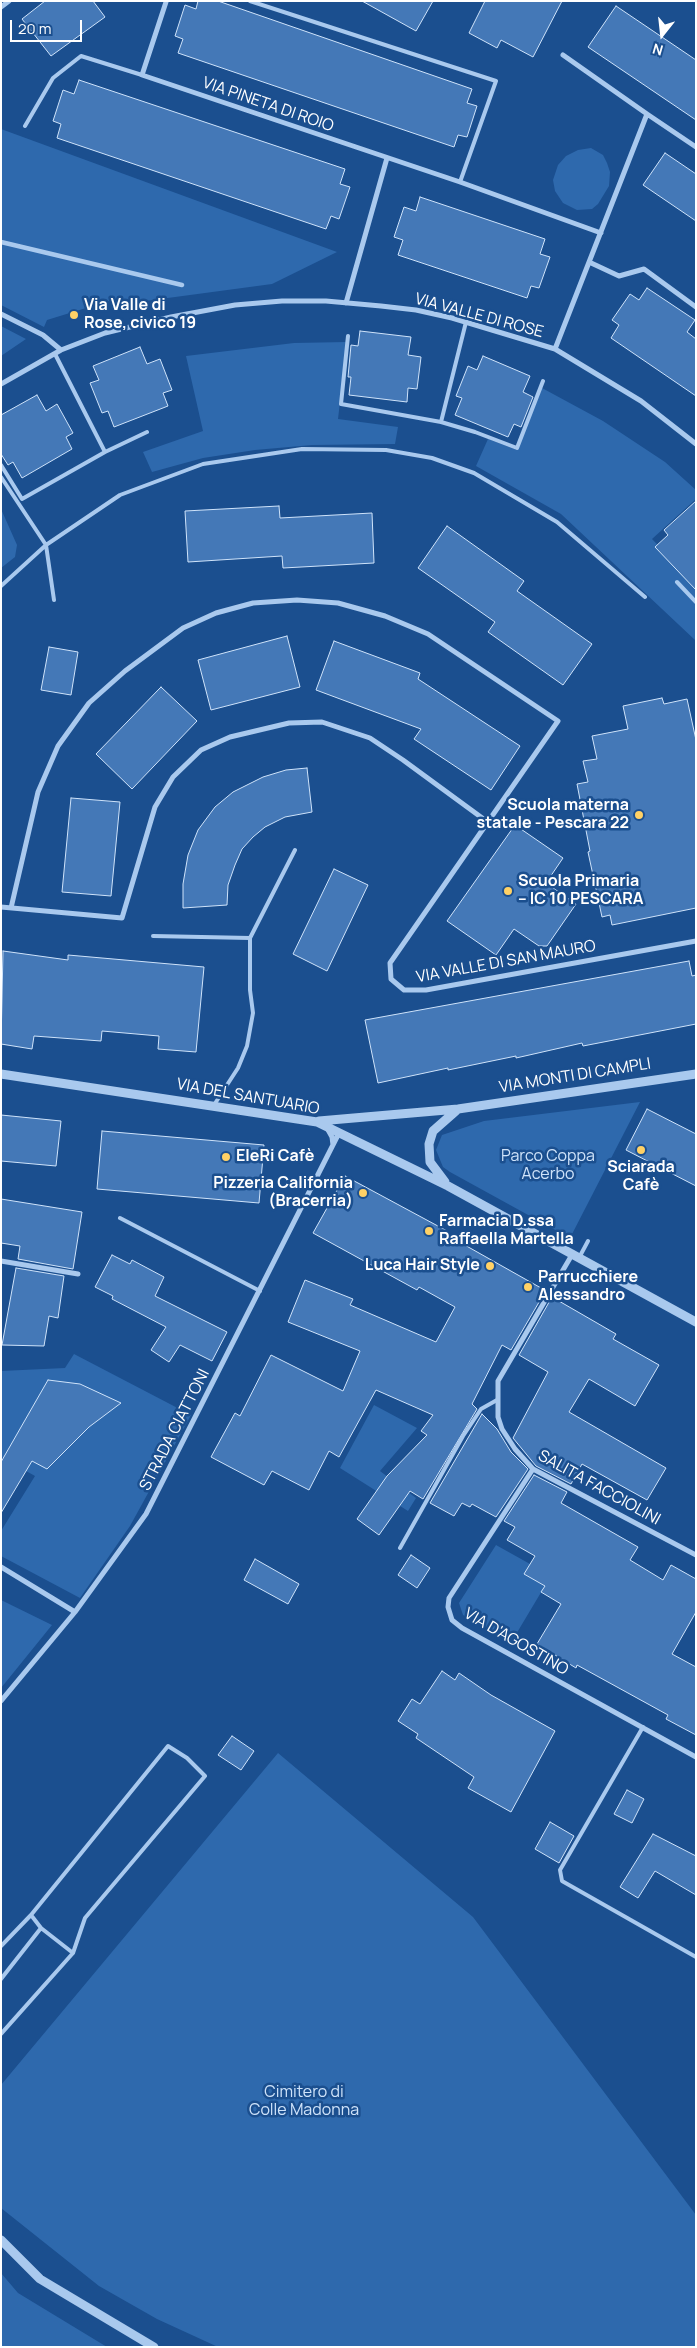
<!DOCTYPE html>
<meta charset="utf-8">
<style>
body{margin:0}
#map{position:relative;width:697px;height:2348px;overflow:hidden;background:#1b4f8f;font-family:Manrope,sans-serif}
canvas{display:block}
.frame{position:absolute;inset:0;border:2px solid #fff;pointer-events:none}
.north{position:absolute;left:637px;top:10px;width:50px;height:50px;-webkit-text-stroke:4px #1b4f8f;paint-order:stroke;rotate:196deg;font-size:14px;font-weight:700;line-height:20px;text-align:center;color:#fff}
.north::after{content:'';display:block;margin:auto;width:18px;height:22px;background:#fff;clip-path:polygon(50% 0,100% 100%,50% 72%,0 100%)}
.scale{position:absolute;left:10px;top:20px;width:72px;height:22px;box-sizing:border-box;border:2px solid #fff;border-top:0;padding-left:6px;font-size:15px;line-height:18px;white-space:nowrap;color:#fff;-webkit-text-stroke:4px #1b4f8f;paint-order:stroke}
</style>
<div id="map">
<canvas width="697" height="2348"></canvas>
<div class="frame"></div>
<div class="north">N</div>
<div class="scale">20 m</div>
</div>
<script>
const ctx = document.querySelector('canvas').getContext('2d');
ctx.lineJoin = 'round';
function fill(path, color) { ctx.fillStyle = color; ctx.fill(path, 'evenodd'); }
const shape = rows => new Path2D(rows.map(r => 'M' + r).join(''));
function strokePath(path, color, width, dash) { ctx.strokeStyle = color; ctx.lineWidth = width; ctx.lineCap = dash ? 'butt' : 'round'; ctx.setLineDash(dash || []); ctx.stroke(path); }
function drawText(font, color, halo, rows, align = 'center') {
  ctx.font = font + ' Manrope,sans-serif'; ctx.lineWidth = 5; ctx.setLineDash([]); ctx.textBaseline = 'middle'; ctx.strokeStyle = halo; ctx.fillStyle = color; for (const [text, x, y, turn = 0] of rows) {
    ctx.save(); ctx.translate(x, y); ctx.rotate((+turn || 0) * Math.PI / 180); ctx.textAlign = isNaN(turn) ? turn : align; if (halo) ctx.strokeText(text, 0, 0); ctx.fillText(text, 0, 0); ctx.restore();
  }
}
fill(shape([
 [1,129,337,252,272,284,123,304,112,300,47,320,44,327,1,305],
 [591,148,603,155,607,163,610,172,609,186,598,204,592,209,577,210,563,203,555,191,553,180,558,165,566,156,578,150],
 [1,326,26,339,1,356],
 [347,342,338,419,398,427,395,444,312,445,255,450,203,458,152,472,143,452,203,431,186,356,294,343],
 [542,388,603,421,665,462,696,490,696,499,652,539,696,584,695,640,561,514,476,466,488,439,517,450],
 [1,509,17,545,15,557,1,568],
 [640,1102,570,1238,450,1172,443,1167,436,1150,442,1135,484,1121],
 [74,1354,191,1415,130,1526,80,1598,1,1556,1,1531,35,1476,1,1457,1,1371,65,1368],
 [374,1405,417,1428,380,1471,416,1498,408,1511,340,1468],
 [496,1545,530,1564,528,1567,549,1579,512,1641,463,1615,459,1603],
 [1,1600,52,1625,1,1688],
 [278,1753,473,1917,696,2215,696,2347,218,2347,157,2319,99,2286,1,2208,1,2085],
 [1,2273,18,2293,107,2347,1,2347]
]), '#2e69ad');
const building = shape([
 [45,1,93,1,105,17,51,56,22,19,45,1],
 [198,1,218,1,472,89,467,103,477,106,467,137,458,135,454,147,178,53,183,39,175,36,185,5,196,9,198,1],
 [362,1,433,1,416,31,362,1],
 [485,1,562,1,533,57,501,40,497,48,469,33,485,1],
 [616,6,696,60,696,120,588,47,616,6],
 [79,80,345,169,340,184,350,187,339,219,331,216,326,229,57,138,61,124,53,121,63,90,74,94,79,80],
 [665,153,696,174,696,221,643,185,665,153],
 [420,197,545,239,540,254,550,257,539,288,531,286,527,298,398,255,403,240,394,237,404,207,416,211,420,197],
 [647,288,695,320,687,332,696,339,696,396,611,338,619,325,612,320,630,294,639,300,647,288],
 [360,331,411,337,408,355,421,357,417,389,408,388,407,402,349,395,351,377,348,377,351,345,358,346,360,331],
 [140,347,147,364,160,359,172,390,163,393,168,406,114,427,108,411,102,413,90,383,99,380,93,366,140,347],
 [483,356,530,376,523,392,533,397,521,427,514,424,508,437,455,415,462,398,456,396,468,366,477,370,483,356],
 [37,395,46,411,57,404,73,433,66,437,72,449,22,478,13,462,8,465,1,454,1,415,37,395],
 [696,501,696,590,655,547,668,535,664,530,696,501],
 [279,506,280,518,372,513,374,563,283,568,282,556,188,562,185,511,279,506],
 [447,526,524,581,517,591,592,644,563,685,488,632,495,622,418,568,447,526],
 [287,636,300,687,211,710,198,660,287,636],
 [334,641,420,673,418,679,520,746,491,790,414,739,421,729,316,690,334,641],
 [49,647,78,652,71,695,41,690,49,647],
 [161,687,197,721,132,789,96,754,161,687],
 [662,698,664,704,687,699,696,740,696,908,612,925,610,915,602,917,588,852,590,851,577,784,588,782,583,761,597,759,592,736,628,729,623,706,662,698],
 [307,768,312,812,285,817,265,827,253,837,242,849,235,865,228,885,227,905,183,908,183,884,188,855,198,830,215,807,233,792,263,777,286,770,307,768],
 [71,798,120,802,111,896,62,892,71,798],
 [515,825,563,858,546,883,576,904,547,946,539,946,514,929,496,955,447,921,515,825],
 [334,869,368,885,327,971,293,954,334,869],
 [3,951,68,960,68,955,204,967,196,1052,158,1049,159,1036,102,1031,101,1041,34,1036,32,1049,1,1044,3,951],
 [689,961,692,976,696,975,696,1024,583,1046,582,1043,516,1058,516,1056,448,1070,448,1068,378,1083,365,1020,689,961],
 [647,1109,696,1134,696,1186,626,1150,647,1109],
 [1,1115,61,1121,56,1166,1,1161,1,1115],
 [102,1131,264,1145,259,1203,97,1189,102,1131],
 [345,1176,449,1232,447,1235,541,1288,540,1290,545,1292,511,1350,502,1345,472,1404,477,1409,423,1499,410,1491,379,1535,357,1519,387,1476,427,1435,421,1431,433,1415,376,1390,339,1457,329,1451,309,1490,272,1471,264,1485,211,1457,235,1413,240,1416,271,1355,343,1391,360,1351,288,1322,305,1280,353,1299,350,1305,436,1342,455,1307,419,1287,417,1290,313,1233,345,1176],
 [1,1199,82,1212,73,1269,18,1259,20,1246,1,1243,1,1199],
 [112,1255,130,1264,132,1260,164,1277,155,1296,227,1332,212,1361,180,1345,169,1362,151,1350,166,1327,112,1299,113,1296,95,1287,112,1255],
 [16,1268,64,1276,58,1318,49,1316,44,1346,2,1345,16,1268],
 [552,1297,616,1334,613,1339,659,1365,635,1406,589,1379,569,1412,666,1468,647,1500,582,1464,571,1484,536,1466,513,1438,548,1372,519,1355,552,1297],
 [48,1380,80,1384,121,1403,89,1427,47,1469,32,1461,1,1513,1,1462,48,1380],
 [482,1414,497,1429,511,1452,528,1469,496,1517,472,1504,470,1507,462,1503,454,1516,430,1503,482,1414],
 [534,1475,567,1492,561,1503,638,1547,630,1560,663,1580,671,1565,696,1579,696,1612,672,1654,696,1667,696,1735,666,1719,668,1715,577,1665,576,1668,537,1644,561,1604,541,1592,545,1586,524,1574,535,1556,507,1540,515,1527,504,1521,534,1475],
 [411,1555,430,1568,417,1588,398,1575,411,1555],
 [255,1559,299,1584,288,1604,244,1580,255,1559],
 [442,1671,455,1680,459,1673,491,1695,555,1731,511,1812,468,1788,474,1777,416,1738,418,1734,398,1721,412,1699,420,1704,442,1671],
 [232,1736,254,1751,241,1770,218,1755,232,1736],
 [627,1790,644,1799,632,1823,614,1814,627,1790],
 [550,1822,574,1836,559,1863,535,1849,550,1822],
 [653,1834,696,1856,696,1895,655,1871,638,1898,620,1887,653,1834]
]);
fill(building, '#4478b7');
strokePath(building, '#cfe3fa', 1);
strokePath(shape([
 [250,1,496,81,460,182],
 [25,126,53,78,81,56,142,75],
 [348,336,341,404,441,422,475,432,517,448,543,381],
 [55,354,105,452],
 [441,422,466,322],
 [1,465,22,499,105,452,147,432],
 [1,477,46,545,54,600],
 [677,582,696,602],
 [1,586,46,545,120,495,203,464,302,449,386,450,432,458,474,473,557,522,645,597],
 [153,936,250,938],
 [214,1105,238,1068,247,1046,253,1013,250,990,250,938,295,850],
 [120,1218,260,1291],
 [580,1256,588,1241],
 [400,1548,463,1436,481,1409,497,1400],
 [643,1727,560,1870,562,1881,696,1957],
 [41,1928,73,1953],
 [1,1946,31,1915],
 [1,1979,41,1928,31,1915,168,1746,187,1758,205,1776,85,1918,73,1953,1,2034]
]), '#a9c9ee', 4);
strokePath(shape([
 [1,242,182,285]
]), '#a9c9ee', 4.5);
strokePath(shape([
 [166,2,142,75,460,182,601,233],
 [1,7,9,1],
 [563,55,647,114],
 [589,262,619,276,644,269,696,307],
 [346,303,387,158],
 [1,314,43,335,61,350],
 [555,349,647,114,696,147],
 [1,384,61,350,105,333,171,317,235,305,282,301,326,301,381,306,416,310,452,318,555,349,641,401,696,444],
 [1,907,122,918,155,807,173,777,201,750,230,737,289,723,322,722,370,738,403,760,489,823],
 [11,908,38,792,58,746,89,703,125,671,183,628,216,613,253,603,297,600,338,603,385,616,428,634,558,721,390,963,391,979,404,990,426,990,696,941],
 [327,1128,332,1137,333,1145],
 [573,1253,498,1381,498,1417,502,1429,515,1449,533,1469,696,1555],
 [1,1261,78,1274],
 [533,1469,449,1598,448,1607,452,1620,462,1628,696,1757],
 [1,1567,75,1612],
 [1,1701,75,1612,146,1514,339,1133]
]), '#a9c9ee', 5);
strokePath(shape([
 [1,1074,317,1122,448,1186,696,1322],
 [319,1121,458,1109,696,1074],
 [445,1182,430,1162,429,1144,433,1131,458,1109],
 [1,2240,40,2279,154,2347]
]), '#a9c9ee', 9);
for (const [x, y, r, color] of [
 [74,315,5,"#ffd166"],
 [639,815,5,"#ffd166"],
 [508,891,5,"#ffd166"],
 [641,1150,5,"#ffd166"],
 [226,1157,5,"#ffd166"],
 [363,1193,5,"#ffd166"],
 [429,1231,5,"#ffd166"],
 [490,1266,5,"#ffd166"],
 [528,1287,5,"#ffd166"]
]) { const dot = new Path2D(); dot.arc(x, y, r, 0, 2 * Math.PI); ctx.fillStyle = color; ctx.fill(dot); strokePath(dot, '#1b4f8f', 2); }
drawText('16px', '#fff', '#1b4f8f', [
 ["VIA PINETA DI ROIO",268,105,19],
 ["VIA VALLE DI ROSE",479,316,15],
 ["VIA VALLE DI SAN MAURO",506,962,-10],
 ["VIA MONTI DI CAMPLI",575,1076,-9],
 ["VIA DEL SANTUARIO",248,1097,10],
 ["STRADA CIATTONI",175,1430,-63],
 ["SALITA FACCIOLINI",599,1488,29],
 ["VIA D'AGOSTINO",516,1642,30]
]);
drawText('bold 16px', '#fff', '#1b4f8f', [
 ["Via Valle di",84,306],
 ["Rose, civico 19",84,324],
 ["Scuola materna",629,806,"right"],
 ["statale - Pescara 22",629,824,"right"],
 ["Scuola Primaria",518,882],
 ["– IC 10 PESCARA",518,900],
 ["EleRi Cafè",236,1157],
 ["Sciarada",641,1168,"center"],
 ["Cafè",641,1186,"center"],
 ["Pizzeria California",353,1184,"right"],
 ["(Bracerria)",353,1202,"right"],
 ["Farmacia D.ssa",439,1222],
 ["Raffaella Martella",439,1240],
 ["Luca Hair Style",480,1266,"right"],
 ["Parrucchiere",538,1278],
 ["Alessandro",538,1296]
], 'left');
drawText('16px', '#cfe3fa', '#1b4f8f', [
 ["Parco Coppa",548,1157],
 ["Acerbo",548,1175],
 ["Cimitero di",304,2093],
 ["Colle Madonna",304,2111]
]);
</script>
